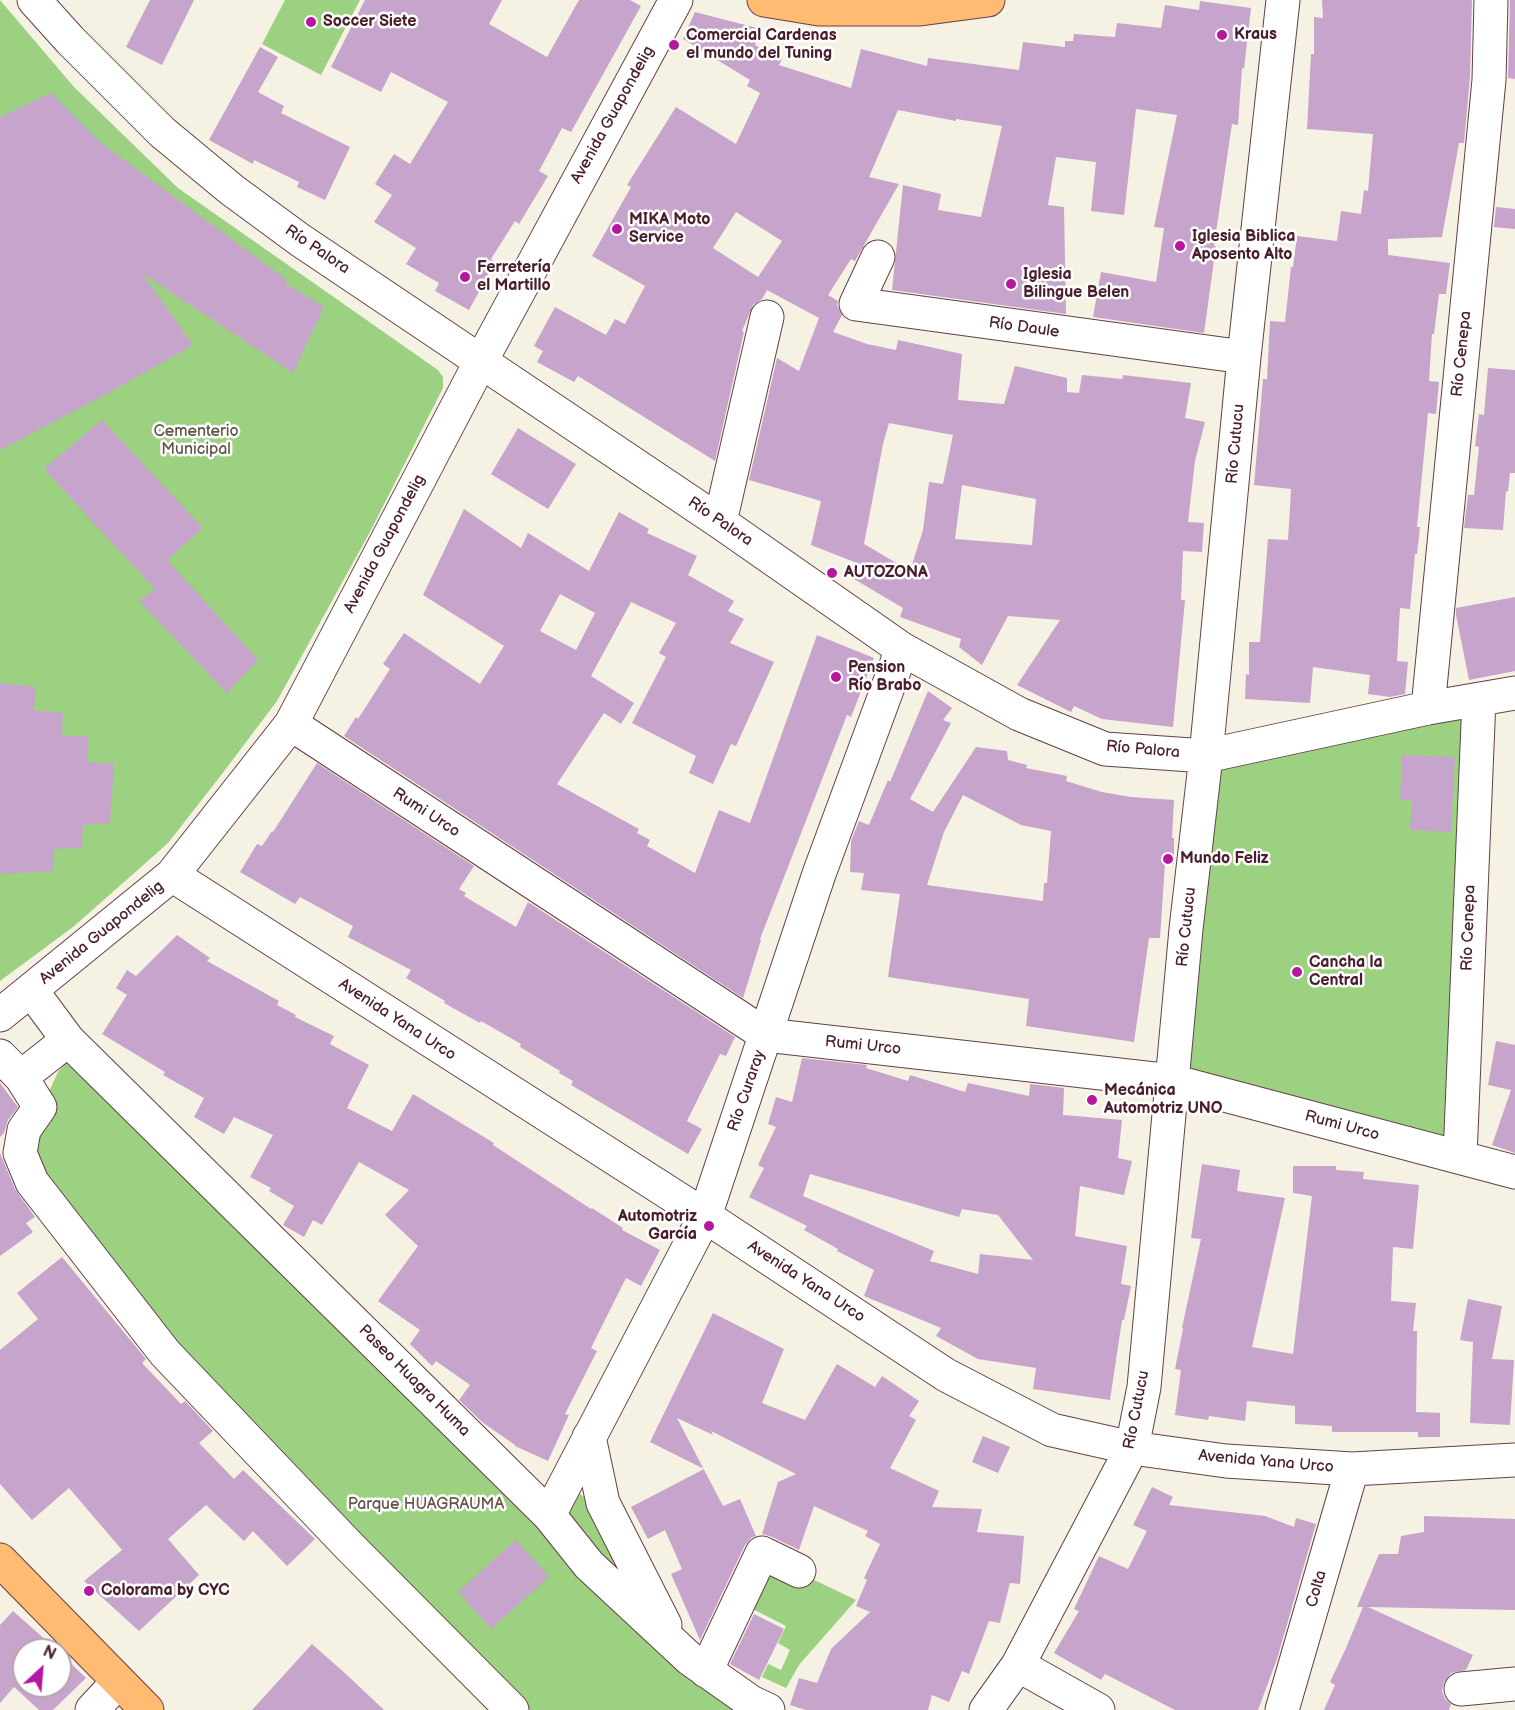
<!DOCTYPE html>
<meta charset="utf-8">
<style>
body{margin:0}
#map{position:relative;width:1515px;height:1710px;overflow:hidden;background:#f5f2e3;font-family:"Balsamiq Sans",sans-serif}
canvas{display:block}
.north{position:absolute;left:12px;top:1638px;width:60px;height:60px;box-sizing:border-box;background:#fff;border:2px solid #b7a5aa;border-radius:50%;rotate:26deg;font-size:16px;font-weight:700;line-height:24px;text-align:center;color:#4a1f2b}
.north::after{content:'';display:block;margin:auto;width:21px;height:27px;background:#b5179e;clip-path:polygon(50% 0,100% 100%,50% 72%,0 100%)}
</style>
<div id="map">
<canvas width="1515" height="1710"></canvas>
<div class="north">N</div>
</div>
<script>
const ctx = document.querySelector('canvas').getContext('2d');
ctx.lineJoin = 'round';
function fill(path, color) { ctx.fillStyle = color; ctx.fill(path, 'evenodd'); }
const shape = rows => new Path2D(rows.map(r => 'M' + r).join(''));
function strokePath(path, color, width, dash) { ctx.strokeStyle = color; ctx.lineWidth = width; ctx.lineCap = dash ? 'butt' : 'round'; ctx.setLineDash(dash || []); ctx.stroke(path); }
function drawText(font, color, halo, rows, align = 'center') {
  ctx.font = font + ' "Balsamiq Sans",sans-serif'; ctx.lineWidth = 5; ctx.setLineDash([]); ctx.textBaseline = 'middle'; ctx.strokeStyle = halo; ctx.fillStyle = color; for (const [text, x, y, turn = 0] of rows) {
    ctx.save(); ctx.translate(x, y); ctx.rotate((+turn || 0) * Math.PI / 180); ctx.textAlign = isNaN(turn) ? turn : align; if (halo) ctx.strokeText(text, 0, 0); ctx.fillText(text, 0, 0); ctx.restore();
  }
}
fill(shape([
 [0,0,74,87,178,188,438,370,443,377,443,388,371,530,277,701,222,774,168,843,140,868,73,927,0,981],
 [285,0,360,0,321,75,262,44],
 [1473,714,1454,1146,1179,1075,1209,771],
 [68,1059,758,1710,524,1710,172,1346,40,1177,33,1152,42,1107,58,1072],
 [573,1489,593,1503,632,1589,561,1513],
 [764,1556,856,1600,799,1665,786,1688,762,1677,768,1664,781,1670,790,1650,778,1643,786,1626,741,1603]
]), '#9cd182');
fill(shape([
 [150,0,194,0,162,65,126,47],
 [365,0,502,0,489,24,547,57,579,0,630,0,641,6,571,132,562,128,539,171,548,176,519,224,515,221,491,259,495,262,469,310,435,291,439,283,406,264,416,248,374,222,392,195,375,184,394,154,410,164,448,102,391,72,381,92,331,67],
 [1322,0,1472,0,1470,77,1464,143,1459,143,1442,237,1388,239,1388,255,1450,263,1446,294,1439,294,1434,334,1432,334,1429,381,1439,382,1436,414,1428,413,1417,527,1420,527,1417,554,1415,554,1410,609,1400,608,1397,661,1408,662,1405,694,1390,697,1368,694,1370,675,1313,667,1310,703,1245,699,1246,674,1249,675,1249,642,1260,642,1268,539,1288,540,1291,489,1254,485,1263,379,1267,379,1270,321,1285,322,1291,267,1293,267,1297,236,1337,241,1341,211,1361,214,1364,190,1368,191,1373,134,1307,129,1311,54,1314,54,1314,17,1323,18],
 [1510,0,1515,0,1515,79,1508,78],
 [1200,1,1251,8,1244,69,1242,68,1238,125,1232,124,1214,246,1216,246,1204,333,1093,317,1101,272,1156,282,1164,228,1154,227,1177,115,1136,109,1124,215,1091,211,1096,162,1056,157,1048,205,1064,207,1066,314,892,290,903,185,941,194,938,210,981,217,1002,126,956,119,956,121,898,110,869,177,899,184,855,261,851,259,828,295,838,301,837,305,842,315,833,332,867,344,896,350,898,340,962,354,958,400,1004,404,1015,366,1067,378,1067,392,1079,393,1082,375,1122,379,1123,375,1191,383,1185,418,1205,422,1195,461,1188,522,1204,523,1202,552,1183,551,1181,600,1185,600,1173,727,1102,719,1074,706,1071,712,1017,685,1060,620,1008,616,982,665,959,647,961,639,900,617,903,608,854,579,862,565,811,545,821,501,749,480,777,358,799,371,819,318,767,290,762,299,753,305,742,331,744,332,715,461,578,376,574,382,537,362,543,351,534,346,555,307,606,335,615,319,625,324,645,286,592,256,631,187,627,185,676,107,736,144,760,93,747,86,750,80,683,39,695,12,761,29,755,45,782,59,779,65,851,88,861,49,927,66,928,58,1019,70,1023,42,1065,47,1065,41,1073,41,1074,34,1115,37,1117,23,1161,28,1165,5,1199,10],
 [736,212,782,241,758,277,713,248],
 [889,423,953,435,943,484,929,482,923,530,910,571,864,544,883,444],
 [962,485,1036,499,1032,545,955,539],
 [260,47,278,57,258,92,284,106,281,113,350,147,325,200,297,187,299,182,254,160,253,164,209,140],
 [51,93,101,143,287,280,285,283,324,307,293,373,142,273,193,345,112,391,0,450,0,117],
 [1496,207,1515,209,1515,229,1494,227],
 [1488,368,1515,370,1515,473,1510,473,1508,492,1506,491,1503,530,1464,528,1468,495,1474,495,1479,447,1475,446,1479,414,1484,415],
 [102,420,203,528,167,560,258,660,227,693,139,601,155,589,44,469],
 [518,428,576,464,548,509,491,474],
 [464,509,521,548,528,533,589,571,619,512,649,529,647,533,697,556,688,575,734,601,728,611,744,619,730,643,774,662,736,746,731,744,713,784,689,773,696,756,632,723,666,657,659,653,676,623,631,602,591,676,634,703,621,724,604,713,557,784,639,829,637,833,650,840,647,846,695,873,719,810,750,823,817,635,874,658,851,717,847,715,760,939,761,940,743,998,344,736,356,717,358,719,390,669,383,664,404,633,480,684,504,646,423,595],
 [560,594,595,613,576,650,540,631],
 [1515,597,1515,671,1469,680,1456,615,1456,608],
 [0,683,36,687,34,710,63,713,62,735,89,737,87,762,114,764,110,823,83,825,82,848,54,849,53,871,0,874],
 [928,691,952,708,943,720,951,723,910,799,933,812,976,747,1007,751,1008,760,1027,765,1026,768,1067,776,1066,781,1102,792,1131,797,1174,800,1172,838,1174,838,1174,864,1165,864,1160,938,1149,938,1134,1042,1026,1026,1029,999,888,977,900,894,861,890,864,873,850,872,851,841,859,821,869,825,888,780,890,782],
 [963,795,1021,825,1051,831,1047,883,1044,883,1043,901,927,885,944,832],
 [1402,755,1455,757,1451,832,1410,830,1412,800,1400,800],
 [317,763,474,866,459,889,466,893,464,896,516,927,528,902,735,1037,726,1056,720,1054,687,1121,702,1129,688,1154,571,1085,573,1081,559,1073,560,1071,520,1047,521,1044,481,1021,480,1023,444,1003,445,1001,406,978,411,970,348,937,353,926,300,897,295,904,240,872,257,844,262,846,272,831,273,832],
 [177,935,210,958,207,961,279,1001,277,1005,296,1015,295,1017,334,1036,330,1044,369,1065,347,1108,392,1131,413,1094,494,1143,493,1145,591,1209,592,1208,623,1228,622,1230,660,1250,641,1286,626,1278,591,1348,597,1351,565,1414,569,1415,548,1461,515,1446,515,1445,482,1422,459,1400,470,1385,436,1361,432,1366,410,1344,420,1330,378,1301,418,1246,385,1215,409,1190,359,1162,322,1225,313,1220,304,1237,283,1225,294,1206,269,1191,271,1188,250,1177,273,1135,234,1117,224,1134,194,1117,204,1098,163,1075,165,1072,102,1034,127,995,116,988,127,970,136,976],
 [1496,1041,1515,1045,1515,1153,1492,1145,1511,1090,1488,1085],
 [802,1058,867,1065,866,1068,908,1081,910,1075,965,1092,968,1083,1029,1096,1030,1084,1064,1088,1063,1115,1122,1120,1118,1158,1132,1161,1124,1195,1080,1186,1075,1236,1127,1246,1121,1284,1131,1286,1124,1320,1122,1320,1110,1400,1033,1389,1036,1368,978,1359,936,1336,941,1328,864,1296,874,1270,837,1251,838,1249,804,1230,807,1226,749,1197,764,1168,758,1165,776,1127,768,1124,776,1097,792,1102],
 [810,1174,959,1217,962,1209,998,1215,1033,1260,980,1254,978,1274,930,1261,934,1251,803,1196],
 [0,1083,18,1107,8,1120,4,1133,0,1137],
 [0,1153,15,1189,35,1217,26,1223,33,1232,0,1256],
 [1202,1164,1240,1170,1237,1191,1285,1198,1252,1347,1293,1354,1312,1196,1293,1193,1293,1166,1336,1166,1336,1170,1364,1172,1363,1179,1419,1185,1413,1249,1393,1247,1391,1301,1416,1303,1413,1331,1417,1331,1416,1412,1440,1413,1440,1437,1418,1437,1418,1432,1332,1432,1332,1426,1295,1424,1295,1406,1247,1401,1245,1421,1209,1416,1208,1420,1175,1415,1181,1370,1175,1369,1183,1329,1182,1328,1201,1239,1191,1238],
 [62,1257,146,1359,142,1363,181,1404,185,1401,213,1431,199,1443,234,1479,243,1470,315,1539,287,1566,253,1531,244,1541,206,1505,168,1539,199,1575,139,1631,84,1581,122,1550,69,1488,32,1520,0,1484,0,1350,38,1319,17,1293],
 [1468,1299,1502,1306,1492,1359,1514,1360,1510,1425,1470,1423,1473,1342,1460,1340],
 [713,1313,784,1349,762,1403,805,1420,837,1364,875,1387,882,1376,919,1401,909,1416,916,1420,890,1468,939,1491,932,1507,982,1509,977,1532,1024,1536,1020,1584,1010,1583,1000,1623,989,1621,969,1674,962,1671,949,1702,932,1695,928,1710,806,1710,790,1705,799,1678,817,1683,831,1649,870,1612,856,1606,867,1580,864,1578,880,1544,865,1536,868,1531,814,1506,799,1550,770,1536,762,1534,778,1482,796,1474,711,1431,713,1435,677,1418,723,1506,740,1499,756,1536,751,1538,745,1545,700,1640,671,1574,682,1569,665,1530,648,1539,631,1507,704,1469,650,1442],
 [983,1436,1010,1447,998,1473,972,1462],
 [1152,1487,1173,1497,1169,1505,1265,1516,1294,1527,1296,1518,1316,1524,1277,1659,1258,1710,1175,1710,1105,1674,1101,1680,1054,1653,1079,1611,1074,1609,1099,1556,1128,1569,1147,1531,1133,1525],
 [1424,1516,1515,1519,1515,1610,1368,1607,1473,1655,1466,1670,1451,1673,1444,1682,1442,1691,1445,1699,1451,1704,1449,1710,1324,1710,1335,1685,1330,1682,1346,1648,1363,1607,1357,1607,1379,1554,1398,1554,1401,1536,1424,1532],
 [516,1540,549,1577,491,1629,458,1592],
 [13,1611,57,1650,24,1650,24,1686,60,1686,60,1653,86,1678,53,1710,39,1710,14,1687,0,1703,0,1625],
 [754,1614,784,1629,759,1680,730,1664],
 [312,1644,347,1675,384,1710,252,1710]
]), '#c7a4cb');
const minor = shape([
 [34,0,70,40,162,132,232,190,300,240,720,522,902,649,1019,714,1105,749,1206,756,1428,708,1515,693],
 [878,257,856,304,1244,357],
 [720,522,767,317],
 [1428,708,1489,80,1491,0],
 [291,724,766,1035,1172,1081,1515,1172],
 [172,875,705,1216,946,1375,1052,1430,1132,1448,1226,1461,1352,1469,1515,1460],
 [31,990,68,1040,549,1515,589,1565,690,1659,751,1702,768,1710],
 [0,1015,172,875,291,724,481,361,676,0],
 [0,1056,21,1077,40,1107,24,1130,20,1153,32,1182,165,1353,349,1546,512,1710],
 [21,1077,68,1040],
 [1460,1157,1479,699],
 [589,1437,603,1503,665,1625],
 [549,1515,705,1216,819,874,902,649],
 [1018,1665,1098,1710],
 [706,1671,762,1553,799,1571],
 [1461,1689,1515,1684],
 [92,1710,118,1682],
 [986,1710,1018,1665,1132,1448,1144,1387,1186,929,1206,756,1244,357,1283,0],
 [1282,1710,1352,1469]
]);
const major = shape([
 [764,0,819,9,920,9,988,0],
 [0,1560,147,1710]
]);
strokePath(minor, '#643f47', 35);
strokePath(major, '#643f47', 35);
strokePath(minor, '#fff', 33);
strokePath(major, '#ffbb71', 33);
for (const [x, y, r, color] of [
 [311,22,6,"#b5179e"],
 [1222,35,6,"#b5179e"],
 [674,45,6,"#b5179e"],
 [617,229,6,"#b5179e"],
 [1180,246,6,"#b5179e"],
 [465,277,6,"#b5179e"],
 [1011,284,6,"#b5179e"],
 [832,573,6,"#b5179e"],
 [836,677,6,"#b5179e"],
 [1168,859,6,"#b5179e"],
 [1297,972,6,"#b5179e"],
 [1092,1100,6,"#b5179e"],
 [709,1226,6,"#b5179e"],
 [89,1591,6,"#b5179e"]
]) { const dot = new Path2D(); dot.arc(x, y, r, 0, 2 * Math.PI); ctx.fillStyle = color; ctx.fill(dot); strokePath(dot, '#fff', 2); }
drawText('bold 16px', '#4a1f2b', '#fff', [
 ["Soccer Siete",323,22],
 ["Kraus",1234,35],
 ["Comercial Cardenas",686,36],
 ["el mundo del Tuning",686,54],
 ["MIKA Moto",629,220],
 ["Service",629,238],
 ["Iglesia Biblica",1192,237],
 ["Aposento Alto",1192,255],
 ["Ferretería",477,268],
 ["el Martillo",477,286],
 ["Iglesia",1023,275],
 ["Bilingue Belen",1023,293],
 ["AUTOZONA",844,573],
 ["Pension",848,668],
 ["Río Brabo",848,686],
 ["Mundo Feliz",1180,859],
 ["Cancha la",1309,963],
 ["Central",1309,981],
 ["Mecánica",1104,1091],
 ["Automotriz UNO",1104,1109],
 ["Automotriz",697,1217,"right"],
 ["García",697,1235,"right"],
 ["Colorama by CYC",101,1591]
], 'left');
drawText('16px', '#4a1f2b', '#fff', [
 ["Avenida Guapondelig",613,115,-61],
 ["Río Palora",317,250,34],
 ["Río Daule",1024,328,8],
 ["Río Cenepa",1462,354,-84],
 ["Río Cutucu",1236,444,-85],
 ["Río Palora",720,522,34],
 ["Avenida Guapondelig",385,544,-62],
 ["Río Palora",1143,750,5],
 ["Rumi Urco",426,813,33],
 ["Río Cutucu",1187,927,-84],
 ["Río Cenepa",1469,928,-88],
 ["Avenida Guapondelig",102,933,-39],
 ["Avenida Yana Urco",397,1020,33],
 ["Rumi Urco",863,1046,6],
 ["Río Curaray",747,1091,-71],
 ["Rumi Urco",1342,1126,15],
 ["Avenida Yana Urco",806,1282,33],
 ["Paseo Huagra Huma",414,1381,45],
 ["Río Cutucu",1137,1410,-79],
 ["Avenida Yana Urco",1266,1462,5],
 ["Colta",1317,1589,-74]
]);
drawText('16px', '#635445', '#fff', [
 ["Cementerio",196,432],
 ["Municipal",196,450],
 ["Parque HUAGRAUMA",426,1505]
]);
</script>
